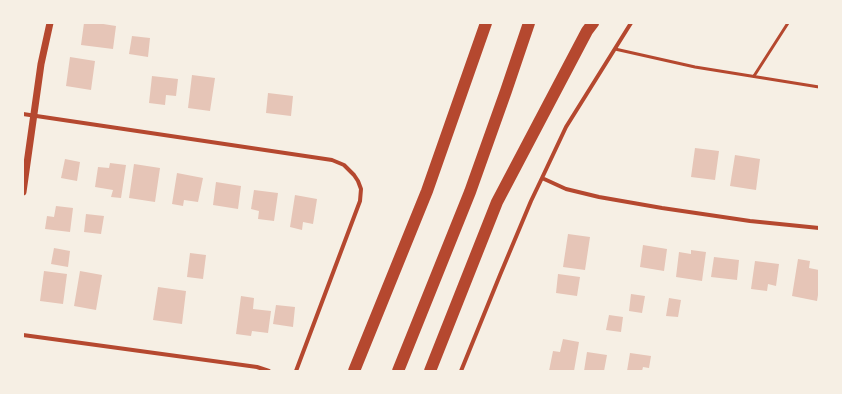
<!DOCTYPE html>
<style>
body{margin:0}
#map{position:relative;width:842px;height:394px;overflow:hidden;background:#f6efe4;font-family:Barlow,sans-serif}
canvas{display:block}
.frame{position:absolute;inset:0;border:24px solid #f6efe4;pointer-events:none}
</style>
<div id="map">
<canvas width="842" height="394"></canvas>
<div class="frame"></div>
</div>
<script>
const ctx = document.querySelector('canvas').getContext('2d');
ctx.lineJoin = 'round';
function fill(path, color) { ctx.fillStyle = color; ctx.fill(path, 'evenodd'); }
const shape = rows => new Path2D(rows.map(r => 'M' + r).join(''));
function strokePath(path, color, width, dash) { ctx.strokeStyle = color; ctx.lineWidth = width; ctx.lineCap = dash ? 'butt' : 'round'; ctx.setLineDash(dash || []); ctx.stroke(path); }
fill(shape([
 [84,23,97,23,116,26,113,49,81,45],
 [132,36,150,38,148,57,129,54],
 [70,57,95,61,91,90,66,86],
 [192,75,215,78,210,111,188,108],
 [152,76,178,79,176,96,166,95,165,105,149,103],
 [268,93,293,96,291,116,266,113],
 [695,148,719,151,715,180,691,177],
 [735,155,760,159,756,190,730,186],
 [65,159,80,162,77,181,61,178],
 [110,163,126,165,121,198,111,197,113,190,95,187,98,167,109,168],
 [134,164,160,168,155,202,129,198],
 [177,173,203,178,198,202,184,200,183,206,172,204],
 [216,182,241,186,238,209,213,205],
 [254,190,278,193,274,221,258,219,259,211,251,209],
 [295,195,317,199,313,224,303,222,302,230,290,227],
 [56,206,73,208,70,232,45,229,47,216,54,217],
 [86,214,104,216,101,234,84,232],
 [568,234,590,237,585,270,563,267],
 [643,245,667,249,664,271,640,267],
 [54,248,70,251,68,267,51,264],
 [691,250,706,252,702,281,676,277,679,252,691,254],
 [190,253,206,255,203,279,187,277],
 [714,257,739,260,737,280,711,277],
 [798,259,810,261,809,268,819,270,819,289,817,301,792,296],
 [755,261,779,264,776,286,768,284,767,291,751,289],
 [44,271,67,274,63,304,40,301],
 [80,271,102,275,96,310,74,306],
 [558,274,580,277,577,296,556,293],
 [158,287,186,291,182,324,153,320],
 [631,294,645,296,642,313,629,311],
 [241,296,254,298,253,309,271,311,268,333,252,331,251,336,236,334],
 [669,298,681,300,678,317,666,316],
 [276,305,295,307,293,327,273,324],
 [609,315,623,317,621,332,606,330],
 [563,339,579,342,574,371,549,371,553,351,560,352],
 [587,352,607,355,604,371,584,371],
 [630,353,651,356,649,368,643,367,642,371,627,371]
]), '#e6c5b7');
strokePath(shape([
 [615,49,695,67,819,87],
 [754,76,788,23]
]), '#b5482f', 3);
strokePath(shape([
 [23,114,332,160,344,165,354,175,358,181,361,189,360,201,296,371],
 [542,178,566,189,599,197,662,208,750,221,819,228],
 [23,335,257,367,269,371],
 [461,371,500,275,531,201,542,178,566,127,631,23]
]), '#b5482f', 4);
strokePath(shape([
 [23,192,41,64,50,23]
]), '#b5482f', 7);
strokePath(shape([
 [354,371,427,191,486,23],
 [398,371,470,192,506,91,529,23],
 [430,371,497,202,587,31,593,23]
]), '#b5482f', 12);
</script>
